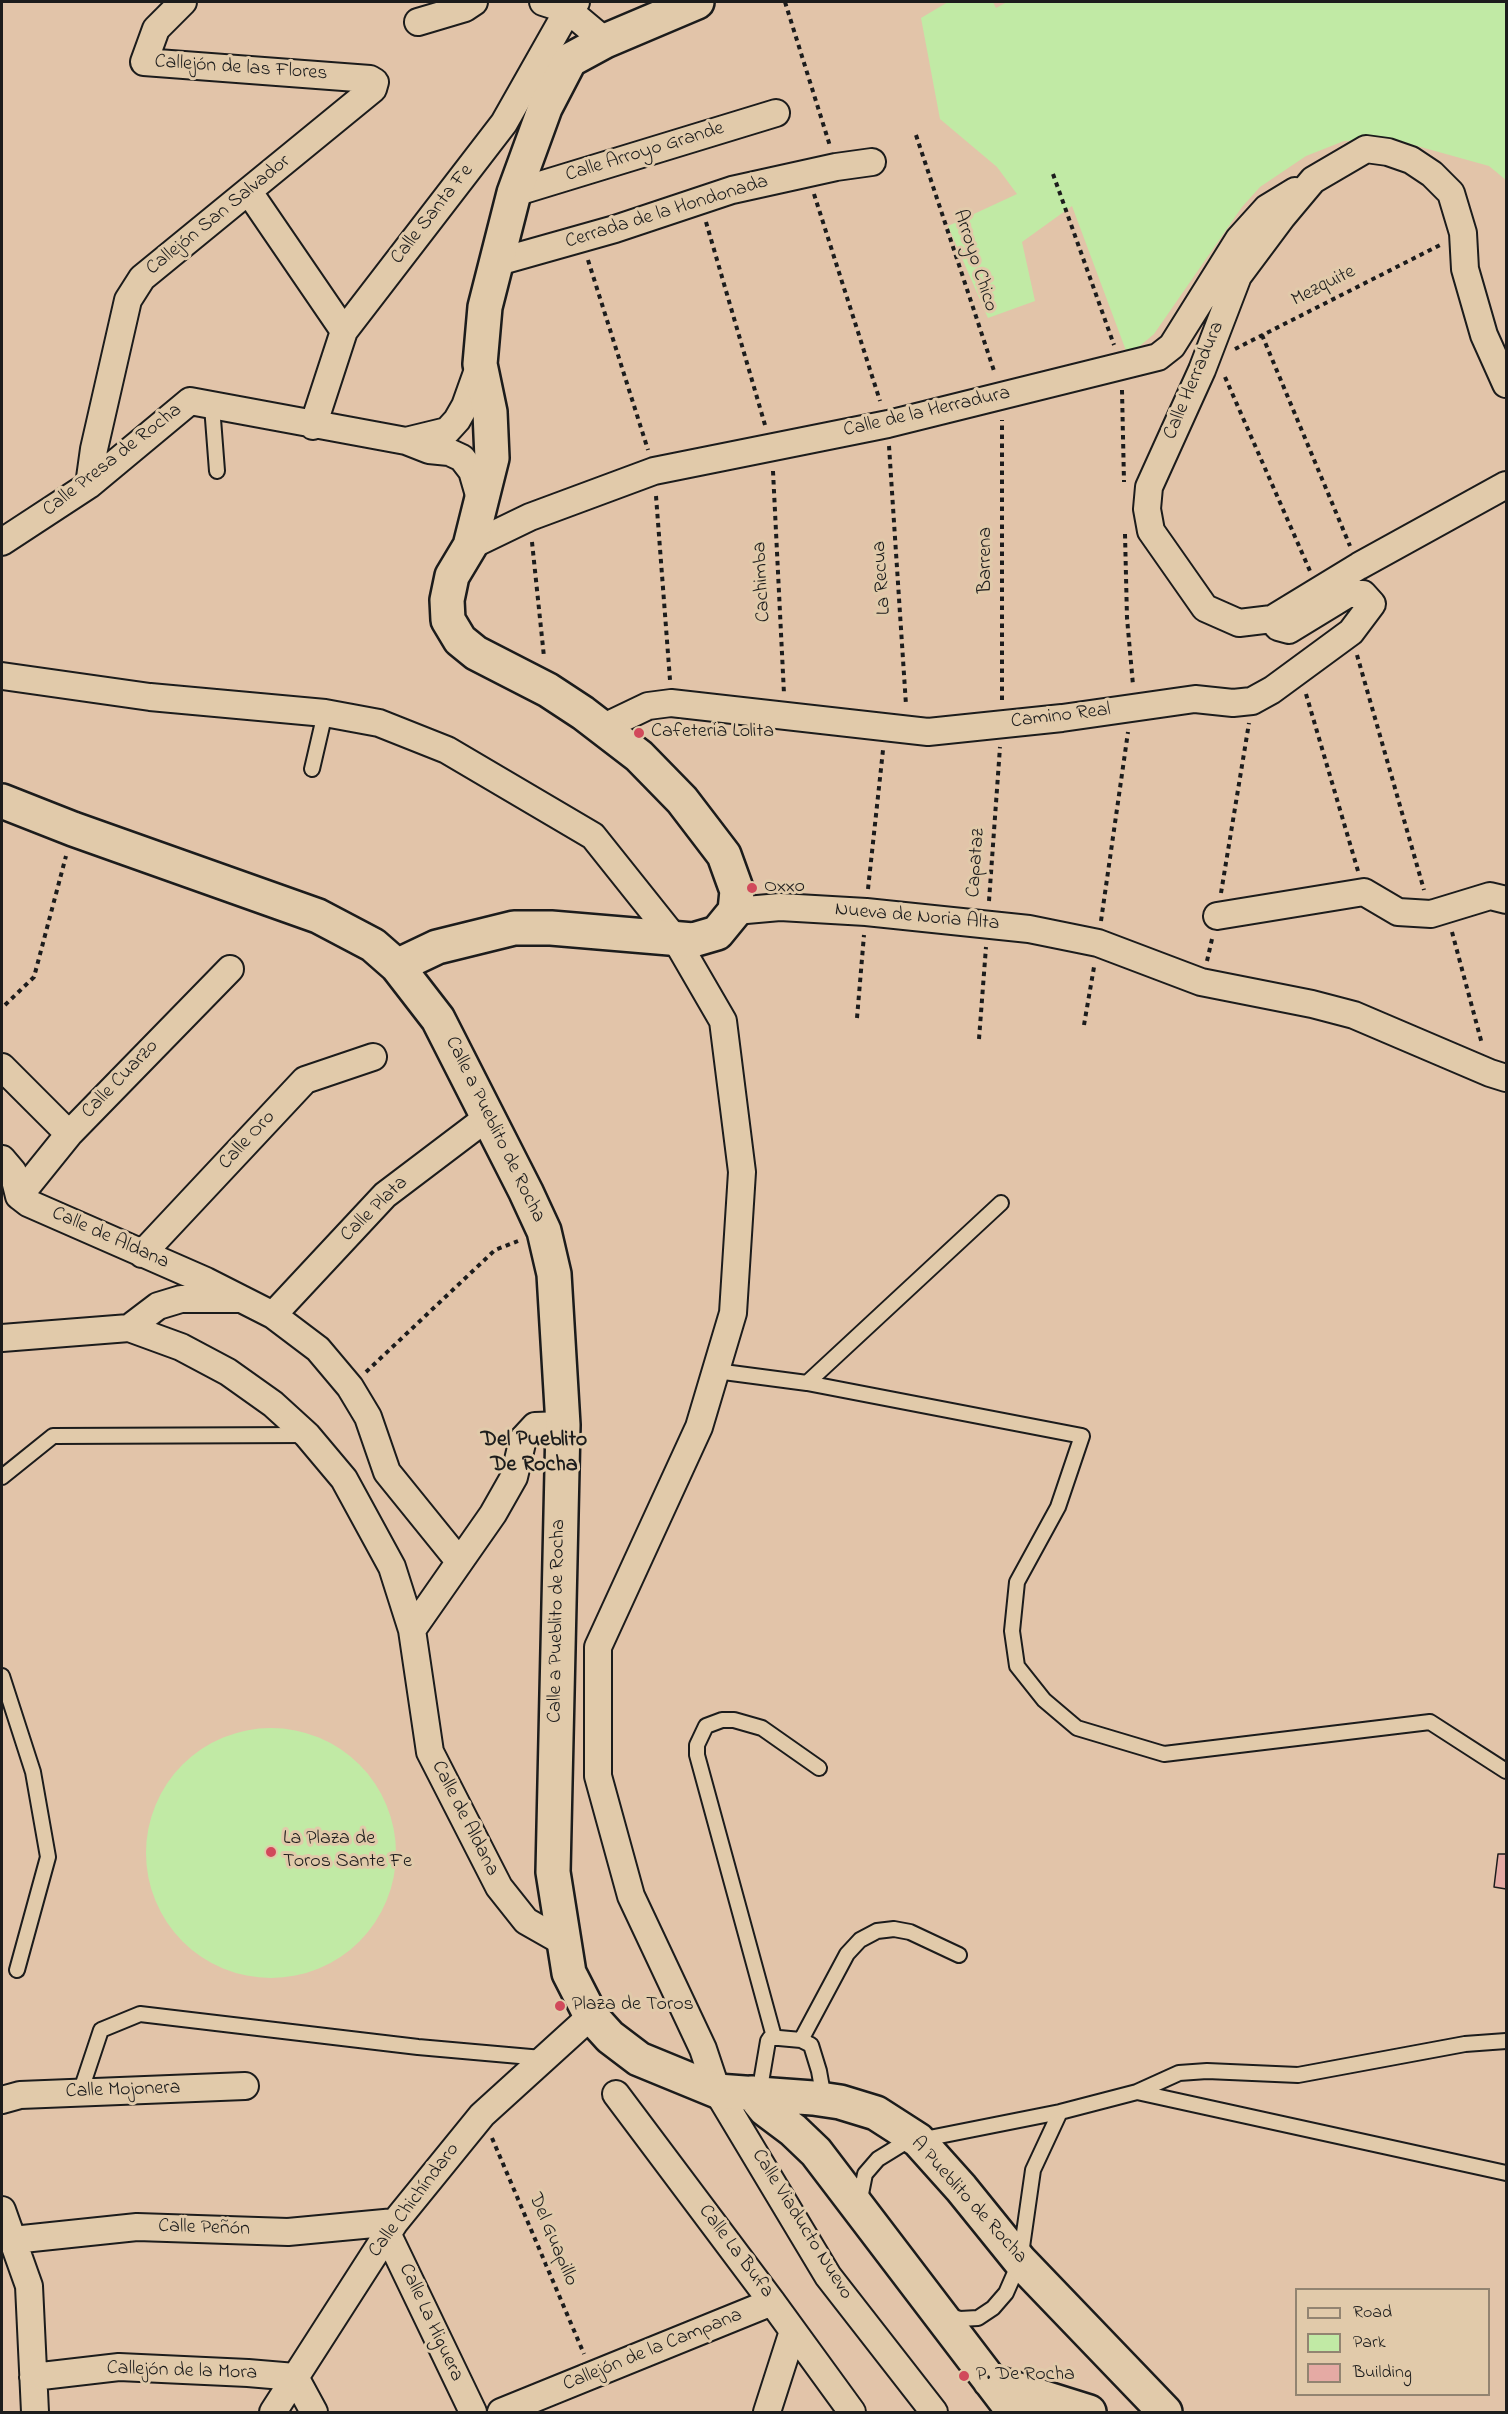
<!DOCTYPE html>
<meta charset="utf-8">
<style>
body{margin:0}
#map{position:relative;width:1508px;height:2414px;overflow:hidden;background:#e2c4a9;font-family:"Indie Flower",sans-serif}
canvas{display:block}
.frame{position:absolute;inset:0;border:3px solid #1c1c1c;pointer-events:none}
.legend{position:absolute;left:1295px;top:2288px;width:195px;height:108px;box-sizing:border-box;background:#e1caaa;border:2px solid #928471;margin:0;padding:8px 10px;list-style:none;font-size:18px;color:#1c1c1c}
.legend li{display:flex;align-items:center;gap:12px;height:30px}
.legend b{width:30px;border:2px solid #928471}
</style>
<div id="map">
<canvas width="1508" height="2414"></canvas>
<div class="frame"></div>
<ul class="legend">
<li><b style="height:8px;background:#e1caaa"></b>Road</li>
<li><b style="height:16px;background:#c1eaa5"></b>Park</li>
<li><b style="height:16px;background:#e5aaa4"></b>Building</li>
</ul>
</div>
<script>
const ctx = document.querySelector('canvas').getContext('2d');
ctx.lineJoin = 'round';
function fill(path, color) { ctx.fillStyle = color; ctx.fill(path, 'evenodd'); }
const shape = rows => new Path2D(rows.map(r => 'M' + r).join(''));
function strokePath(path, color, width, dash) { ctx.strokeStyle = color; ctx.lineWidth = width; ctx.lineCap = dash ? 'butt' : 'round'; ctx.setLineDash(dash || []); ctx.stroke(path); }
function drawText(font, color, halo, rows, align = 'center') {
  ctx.font = font + ' "Indie Flower",sans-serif'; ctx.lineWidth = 6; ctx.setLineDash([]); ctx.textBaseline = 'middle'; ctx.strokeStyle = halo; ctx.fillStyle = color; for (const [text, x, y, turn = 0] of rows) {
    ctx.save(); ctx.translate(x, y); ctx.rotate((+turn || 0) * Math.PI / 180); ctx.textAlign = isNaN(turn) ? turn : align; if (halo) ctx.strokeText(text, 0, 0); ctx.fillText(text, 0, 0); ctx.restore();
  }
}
fill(shape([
 [948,2,993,2,996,8,1007,2,1506,2,1506,180,1489,166,1392,139,1344,141,1306,156,1260,187,1242,207,1154,334,1128,356,1072,206,1022,242,1035,301,988,318,948,226,1017,194,997,167,940,119,921,18],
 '146 1853a125 125 0 1 1 250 0a125 125 0 1 1-250 0Z'
]), '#c1eaa5');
const building = shape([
 [1498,1854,1506,1854,1506,1889,1494,1887,1498,1854]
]);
fill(building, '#e5aaa4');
strokePath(building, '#1c1c1c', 1.5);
const service = shape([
 [212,406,217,471],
 [312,769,325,713],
 [716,1371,807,1383,1082,1436,1058,1507,1017,1582,1012,1631,1017,1666,1044,1700,1077,1728,1164,1754,1430,1722,1506,1771],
 [807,1383,1001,1203],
 [2,1477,53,1436,305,1435],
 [2,1676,33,1772,48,1857,17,1970],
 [774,2037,697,1755,697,1745,706,1726,722,1720,734,1720,762,1728,819,1768],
 [801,2040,847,1954,860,1940,877,1931,894,1929,910,1932,959,1955],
 [1137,2092,1506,2173],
 [80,2093,101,2030,140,2014,418,2047,542,2058],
 [759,2094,768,2041,770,2038,779,2038,801,2040,811,2045,819,2071,824,2099],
 [863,2203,861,2194,865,2174,878,2159,904,2143,1060,2112,1137,2092,1179,2073,1207,2071,1298,2075,1465,2044,1506,2041],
 [946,2315,960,2319,978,2318,993,2308,1006,2293,1020,2261,1033,2170,1060,2112]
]);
const minor = shape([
 [543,2,568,10,605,41],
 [418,22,465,8,474,2],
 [249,192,344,331],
 [514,193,776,113],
 [498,262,615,229,732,190,836,167,872,162],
 [1506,384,1484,335,1465,269,1463,233,1451,193,1432,174,1411,160,1388,152,1366,149,1313,180,1282,217,1238,276,1202,370,1149,487,1147,509,1151,531,1205,608,1239,623,1272,619,1359,566,1506,485],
 [313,426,344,331,504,123,568,10,576,2],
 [406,441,447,431,457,420,465,406,480,364],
 [89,485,94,449,128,300,142,278,373,89,375,82,370,79,144,62,156,29,183,2],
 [2,542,89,485,190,401,406,441,429,450,449,452,462,458,472,471,481,502],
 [470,546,530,517,654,471,888,424,1158,357,1172,346,1239,239,1267,208,1295,191],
 [2,676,150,697,325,713,379,723,447,750,593,836,676,940,723,1021,742,1172,733,1313,699,1427,598,1647,598,1776,631,1896,703,2049,717,2091,828,2276,934,2412],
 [602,728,648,706,671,703,928,732,1062,718,1195,699,1233,703,1252,701,1272,690,1351,632,1372,604,1363,594,1348,594,1289,630,1278,627,1272,619],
 [735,911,780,907,866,912,1029,929,1098,943,1201,982,1312,1004,1354,1015,1490,1073,1506,1078],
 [1217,916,1364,892,1398,912,1431,914,1490,896,1506,900],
 [2,1067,69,1134],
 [2,1159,13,1172,19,1196,28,1203,206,1281,273,1315,318,1349,350,1387,368,1417,387,1472,459,1561],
 [19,1196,69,1134,230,969],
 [142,1254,305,1080,373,1057],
 [273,1315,385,1195,488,1117],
 [129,1328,158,1306,181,1299,237,1299],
 [2,1338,129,1328,181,1347,228,1372,273,1404,307,1435,344,1479,392,1567,412,1630],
 [563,1425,535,1426,523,1439,514,1477,493,1514,412,1630,430,1752,499,1887,526,1921,563,1942],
 [616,2094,772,2302,852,2412],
 [2,2100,20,2095,245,2086],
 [2,2210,29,2286,35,2412],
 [387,2233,473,2412],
 [13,2240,137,2227,288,2232,395,2222],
 [33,2377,119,2367,248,2373,295,2377,314,2412],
 [273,2412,395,2222,482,2115,591,2016],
 [501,2412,772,2302],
 [767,2412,793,2331]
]);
const tertiary = shape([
 [2,801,73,829,318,916,373,945,397,966,438,1019,526,1192,544,1231,554,1274,563,1425,553,1872,569,1973,591,2016,610,2037,639,2059,717,2091,813,2098,840,2102,876,2113,918,2140,961,2188,1020,2261,1165,2412],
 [397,966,437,947,514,928,551,928,693,940,717,933,735,911,737,891,724,855,682,800,639,756,583,713,548,690,476,653,460,640,448,620,447,600,452,576,470,546,492,458,490,412,480,364,485,307,514,193,545,108,570,60,605,41,697,2],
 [752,2093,765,2109,793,2130,816,2152,1014,2412],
 [990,2381,1089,2412]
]);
strokePath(service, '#1c1c1c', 18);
strokePath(minor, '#1c1c1c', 30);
strokePath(tertiary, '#1c1c1c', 38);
strokePath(shape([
 [785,2,830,146],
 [916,135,995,374],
 [1053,174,1114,345],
 [814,194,880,401],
 [706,222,765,425],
 [588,260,648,450],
 [1262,335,1350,546],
 [1235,349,1440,245],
 [1225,377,1310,571],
 [1122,390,1124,482],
 [889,446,906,705],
 [773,471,784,694],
 [656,496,670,680],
 [1125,534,1127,618,1133,685],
 [532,542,544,657],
 [1357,655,1424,890],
 [1306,694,1358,871],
 [1002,700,1002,420],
 [868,889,883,750],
 [1221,893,1249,723],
 [989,901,1000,747],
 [1101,921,1128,732],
 [1452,932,1482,1044],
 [1207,961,1212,939],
 [5,1005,34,977,66,856],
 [857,1018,864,935],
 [1084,1025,1094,967],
 [979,1039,986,947],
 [366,1372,495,1250,518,1241],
 [492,2138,584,2354]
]), '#1c1c1c', 4, [4.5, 4.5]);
strokePath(service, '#e1caaa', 14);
strokePath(minor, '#e1caaa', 26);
strokePath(tertiary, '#e1caaa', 33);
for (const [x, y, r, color] of [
 [639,733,6,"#d1495b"],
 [752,888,6,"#d1495b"],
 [271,1852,6,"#d1495b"],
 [560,2006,6,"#d1495b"],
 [964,2376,6,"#d1495b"]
]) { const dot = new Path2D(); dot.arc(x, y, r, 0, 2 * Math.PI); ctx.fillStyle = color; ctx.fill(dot); strokePath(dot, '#e1caaa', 2); }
drawText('20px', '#1c1c1c', '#e1caaa', [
 ["Callejón de las Flores",241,69,4],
 ["Calle Arroyo Grande",645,153,-17],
 ["Cerrada de la Hondonada",667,213,-17],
 ["Calle Santa Fe",433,215,-52],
 ["Callejón San Salvador",219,216,-39],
 ["Arroyo Chico",974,261,72],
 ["Mezquite",1324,287,-27],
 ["Calle Herradura",1195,381,-67],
 ["Calle de la Herradura",927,413,-13],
 ["Calle Presa de Rocha",113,461,-38],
 ["Barrena",987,560,-90],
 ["La Recua",883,578,-94],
 ["Cachimba",763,582,-93],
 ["Camino Real",1061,717,-7],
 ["Capataz",977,863,-86],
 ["Nueva de Noria Alta",917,918,5],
 ["Calle Cuarzo",121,1080,-46],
 ["Calle a Pueblito de Rocha",494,1130,64],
 ["Calle Oro",248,1141,-47],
 ["Calle Plata",375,1210,-44],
 ["Calle de Aldana",110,1239,24],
 ["Calle a Pueblito de Rocha",558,1621,-89],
 ["Calle de Aldana",464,1819,63],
 ["Calle Mojonera",123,2091,-2],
 ["Calle Chichíndaro",415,2201,-53],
 ["A Pueblito de Rocha",968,2201,48],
 ["Calle Viaducto Nuevo",801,2225,58],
 ["Calle Peñón",204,2229,2],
 ["Del Guapillo",552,2240,67],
 ["Calle La Bufa",735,2252,53],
 ["Calle La Higuera",430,2323,65],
 ["Callejón de la Campana",653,2351,-22],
 ["Callejón de la Mora",182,2372,2]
]);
drawText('20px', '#1c1c1c', '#e1caaa', [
 ["Cafeteria Lolita",651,733],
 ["Oxxo",764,888],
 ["La Plaza de",283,1840],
 ["Toros Sante Fe",283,1863],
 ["Plaza de Toros",572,2006],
 ["P. De Rocha",976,2376]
], 'left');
drawText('bold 22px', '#1c1c1c', '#e1caaa', [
 ["Del Pueblito",534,1441],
 ["De Rocha",534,1466]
]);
</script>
